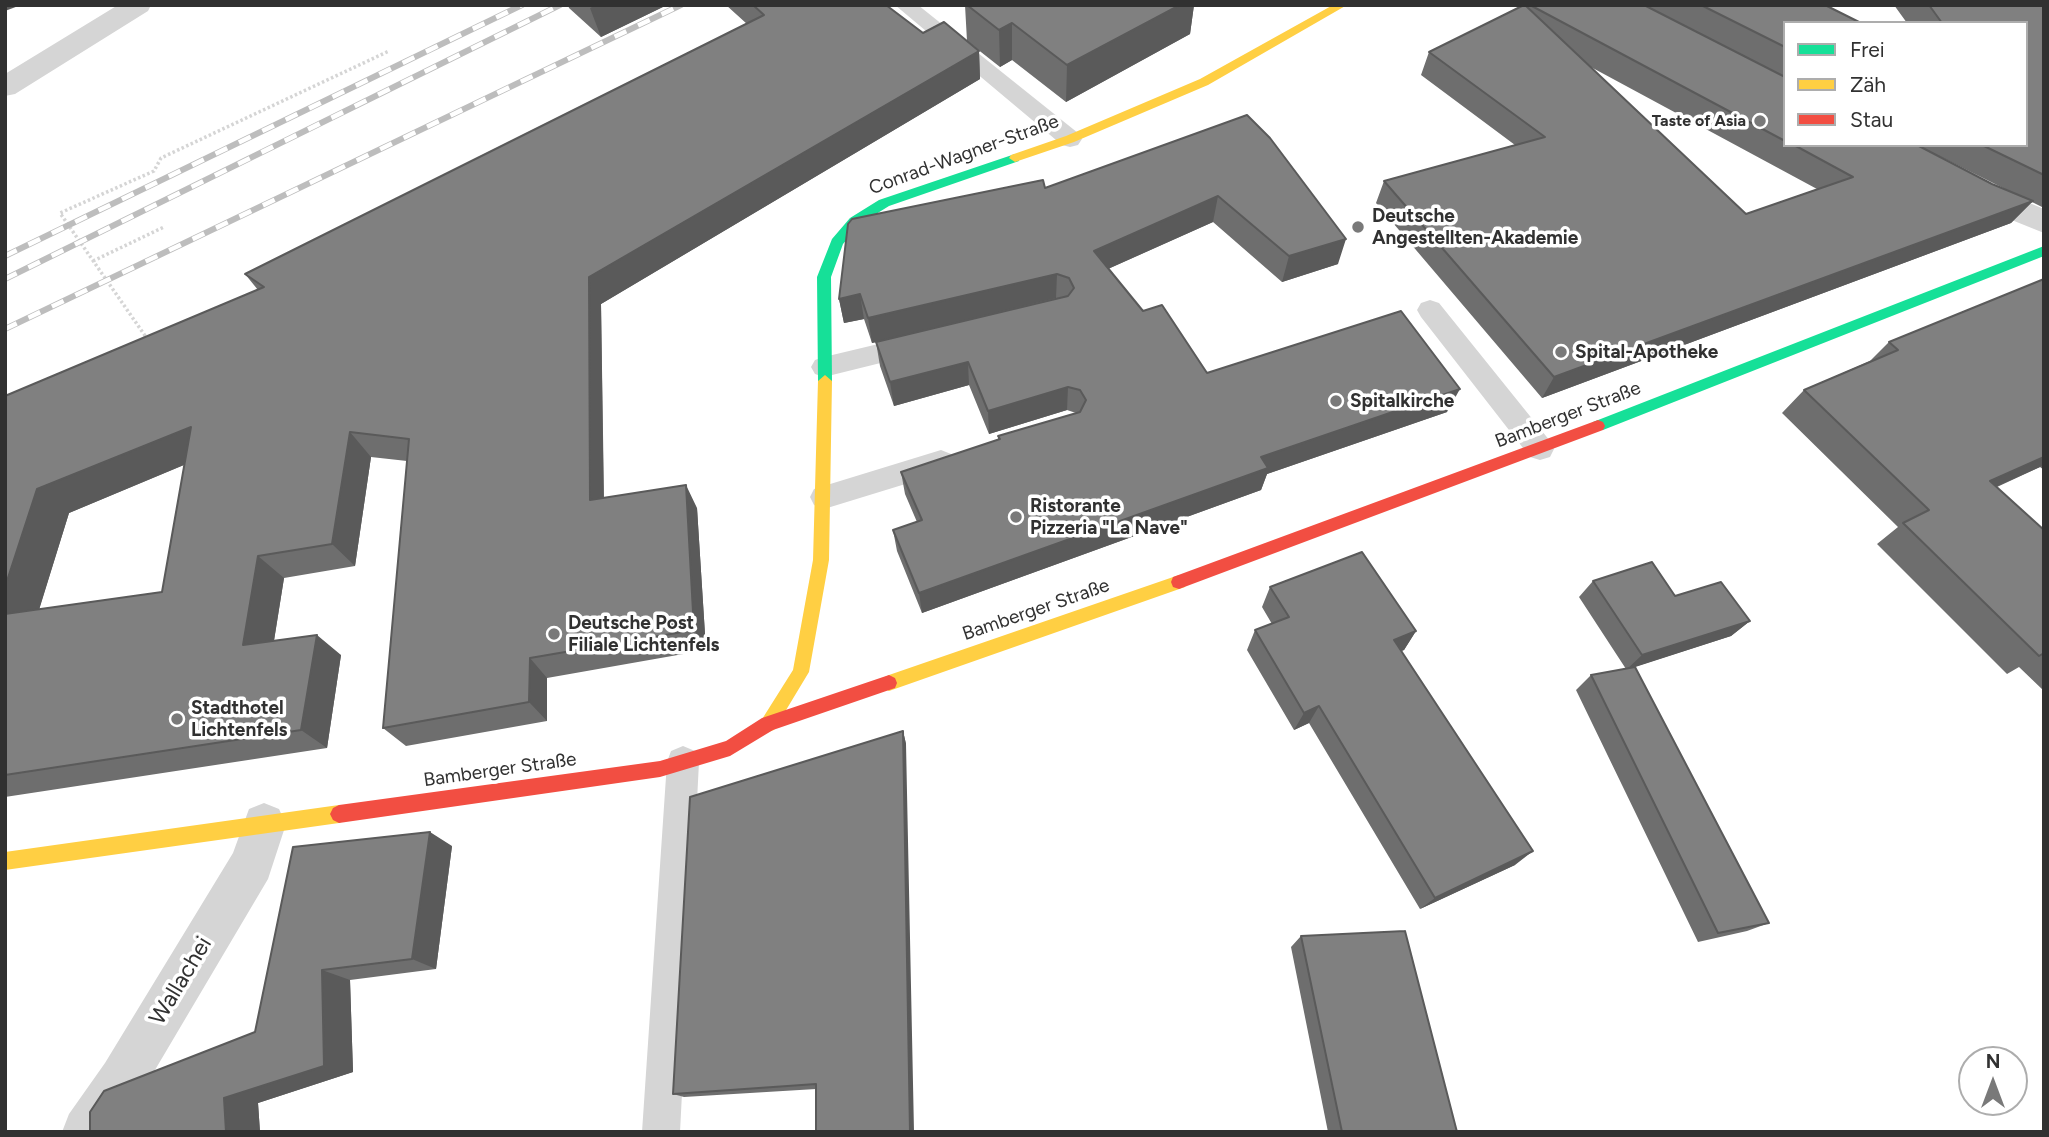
<!DOCTYPE html>
<meta charset="utf-8">
<style>
body{margin:0}
#map{position:relative;width:2049px;height:1137px;overflow:hidden;background:#fff;font-family:Figtree,sans-serif}
canvas{display:block}
.frame{position:absolute;inset:0;border:7px solid #313131;pointer-events:none}
.legend{position:absolute;left:1783px;top:21px;width:245px;height:126px;box-sizing:border-box;background:#fff;border:2px solid #adadad;margin:0;padding:9px 12px;list-style:none;font-size:21px;color:#313131}
.legend li{display:flex;align-items:center;gap:14px;height:35px}
.legend b{width:35px;border:2px solid #adadad}
.north{position:absolute;left:1958px;top:1046px;width:70px;height:70px;box-sizing:border-box;background:#fff;border:2px solid #adadad;border-radius:50%;rotate:0deg;font-size:19px;font-weight:700;line-height:28px;text-align:center;color:#313131}
.north::after{content:'';display:block;margin:auto;width:24px;height:32px;background:#797979;clip-path:polygon(50% 0,100% 100%,50% 72%,0 100%)}
</style>
<div id="map">
<canvas width="2049" height="1137"></canvas>
<div class="frame"></div>
<ul class="legend">
<li><b style="height:9px;background:#16e098"></b>Frei</li>
<li><b style="height:9px;background:#ffcf43"></b>Zäh</li>
<li><b style="height:9px;background:#f24e42"></b>Stau</li>
</ul>
<div class="north">N</div>
</div>
<script>
const ctx = document.querySelector('canvas').getContext('2d');
ctx.lineJoin = 'round';
const shape = rows => new Path2D(rows.map(r => 'M' + r).join(''));
function strokePath(path, color, width, dash) { ctx.strokeStyle = color; ctx.lineWidth = width; ctx.lineCap = dash ? 'butt' : 'round'; ctx.setLineDash(dash || []); ctx.stroke(path); }
function fill(path, color) { ctx.fillStyle = color; ctx.fill(path, 'evenodd'); }
function drawText(font, color, halo, rows, align = 'center') {
  ctx.font = font + ' Figtree,sans-serif'; ctx.lineWidth = 7; ctx.setLineDash([]); ctx.textBaseline = 'middle'; ctx.strokeStyle = halo; ctx.fillStyle = color; for (const [text, x, y, turn = 0] of rows) {
    ctx.save(); ctx.translate(x, y); ctx.rotate((+turn || 0) * Math.PI / 180); ctx.textAlign = isNaN(turn) ? turn : align; if (halo) ctx.strokeText(text, 0, 0); ctx.fillText(text, 0, 0); ctx.restore();
  }
}
strokePath(shape([
 [93,261,164,227],
 [148,340,60,213,154,171,161,158,389,51]
]), '#d5d5d5', 3.5, [2.5, 2.5]);
fill(shape([
 [895,5,918,5,1078,133,1082,139,1078,145,1070,147,1062,145,895,5],
 [1430,300,1439,303,1550,441,1554,449,1550,457,1540,460,1530,457,1421,317,1417,310,1421,303,1430,300],
 [916,335,925,338,929,345,925,352,824,377,815,374,811,367,815,360,824,357,916,335],
 [941,450,951,454,955,462,951,470,824,509,814,505,810,497,814,489,941,450],
 [683,746,695,751,699,762,680,1132,642,1132,667,762,671,751,683,746]
]), '#d5d5d5');
fill(shape([
 [118,5,151,5,148,11,15,94,5,96,5,74,118,5],
 [1870,145,1910,145,1994,188,2044,209,2044,233,1972,204,1874,152,1870,145],
 [264,803,279,809,286,824,268,879,139,1097,116,1132,62,1132,69,1114,105,1063,233,853,249,809,264,803]
]), '#d5d5d5');
fill(shape([
 [1015,154,1019,155,1019,161,889,206,860,224,843,244,831,277,832,381,825,387,820,385,818,381,817,277,832,239,850,218,879,200,1015,154],
 [2044,246,2044,256,1603,430,1593,430,1591,426,1593,422,2044,246]
]), '#16e098');
fill(shape([
 [1333,5,1347,5,1208,85,1074,142,1015,162,1009,158,1011,155,1066,136,1200,79,1333,5],
 [825,375,832,381,829,560,809,672,774,730,768,732,762,730,759,724,793,670,813,560,818,381,825,375],
 [1179,575,1185,577,1187,582,1185,587,889,691,883,688,881,683,883,678,889,675,1179,575],
 [339,805,345,808,348,814,345,820,339,823,5,870,5,852,339,805]
]), '#ffcf43');
fill(shape([
 [1598,420,1603,422,1605,426,1603,430,1179,589,1173,587,1171,582,1173,577,1598,420],
 [889,675,895,678,897,683,895,688,773,730,730,756,660,777,339,823,333,820,330,814,333,808,339,805,660,761,726,741,762,718,889,675]
]), '#f24e42');
const rail = shape([
 [5,256,522,5],
 [5,279,560,5],
 [5,329,681,5]
]);
strokePath(rail, '#bdbdbd', 6);
strokePath(rail, '#fff', 4.5, [13]);
fill(shape([
 [568,5,667,5,601,37,569,8],
 [726,5,886,5,923,33,979,51,980,79,601,304,604,498,697,508,706,650,547,678,547,721,406,746,383,728,407,461,371,457,355,566,284,578,274,641,341,655,327,748,5,797,5,396,258,290,245,274,747,24],
 [184,465,162,592,39,609,69,513],
 [965,5,1194,5,1190,34,1066,102,1012,60,1000,67,967,41],
 [1526,5,1825,5,1785,23,1785,145,2026,145,2026,23,1907,23,1894,5,2044,5,2044,208,2032,202,2011,223,1542,398,1376,203,1384,181,1515,145,1421,75,1429,52],
 [1589,66,1817,189,1746,214],
 [1925,149,2009,191,1992,184],
 [1247,115,1338,264,1282,282,1213,222,1108,269,1143,311,1207,373,1447,412,1267,474,1261,490,922,613,897,551,893,530,917,522,905,494,901,472,998,440,998,436,1076,413,1067,410,989,434,969,385,894,406,880,366,876,342,1057,299,872,343,864,319,844,323,839,299,1045,188],
 [2044,279,2044,470,2040,467,1997,487,2044,530,2044,691,2019,667,2007,674,1877,544,1898,527,1782,413,1804,390,1870,361,1889,342],
 [1593,581,1675,596,1750,621,1731,636,1634,667,1769,923,1747,931,1698,942,1576,690,1591,675,1626,669,1579,597],
 [1270,587,1416,631,1404,650,1401,651,1515,865,1420,909,1309,723,1294,730,1247,650,1255,630,1272,624,1262,607],
 [903,731,906,744,816,1089,684,1097,673,1094],
 [452,846,436,969,350,980,353,1072,258,1103,260,1132,90,1132,255,1032],
 [1301,936,1457,1132,1328,1132,1291,947]
]), '#6e6e6e');
fill(shape([
 [5,5,21,5,5,11],
 [596,5,667,5,601,37,590,8],
 [1180,5,1194,5,1190,34,1066,102,1067,65],
 [1012,23,1012,60,1000,67,999,30],
 [979,51,980,79,601,304,604,524,590,500,589,277],
 [1218,196,1213,222,1092,276,1094,251],
 [2033,201,2011,223,1542,398,1554,377],
 [1346,239,1338,264,1282,282,1289,256],
 [1057,274,1056,298,872,343,868,318],
 [860,294,864,319,844,323,839,299],
 [968,362,969,385,894,406,890,382],
 [1068,387,1067,410,989,434,988,411],
 [1460,389,1447,412,1267,474,1261,490,922,613,919,593,1261,457],
 [191,427,217,451,69,513,31,636,5,621,5,587,37,489],
 [350,432,371,457,355,566,332,544],
 [2044,457,2044,465,2040,467,1962,502,1990,481],
 [686,485,697,508,706,650,694,630],
 [258,556,284,578,270,665,243,645],
 [1750,621,1731,636,1626,670,1642,655],
 [1416,631,1404,650,1382,659,1394,640],
 [317,635,341,655,327,748,301,730],
 [530,658,547,678,547,721,529,702],
 [1319,706,1309,723,1294,730,1304,713],
 [903,731,906,744,914,1132,910,1132],
 [430,832,452,846,436,969,412,959],
 [1533,851,1515,865,1420,909,1435,898],
 [322,970,350,980,353,1072,258,1103,260,1132,226,1132,224,1098]
]), '#5a5a5a');
const building = shape([
 [753,5,886,5,923,33,944,22,979,51,589,277,590,500,686,485,694,630,530,658,529,702,383,728,409,439,350,432,332,544,258,556,243,645,317,635,301,730,5,775,5,614,162,592,191,427,37,489,5,587,5,396,264,287,245,274,764,15,753,5],
 [967,5,1180,5,1067,65,1012,23,999,30,967,5],
 [1524,5,1525,5,1746,214,1853,177,1794,145,1917,145,1992,184,2033,201,1554,377,1384,181,1545,137,1429,52,1524,5],
 [1530,5,1644,5,1785,77,1785,141,1530,5],
 [1701,5,1825,5,1861,23,1785,23,1785,47,1701,5],
 [1929,5,2044,5,2044,175,1982,145,2026,145,2026,23,1942,23,1929,5],
 [1247,115,1270,138,1346,239,1289,256,1218,196,1094,251,1143,311,1162,305,1207,373,1401,311,1460,389,1261,457,1268,468,919,593,893,530,922,520,901,472,1000,439,998,436,1080,412,1086,400,1080,390,1068,387,988,411,968,362,890,382,876,342,1068,296,1074,288,1069,278,1057,274,868,318,860,294,839,299,848,224,852,219,1043,180,1045,188,1247,115],
 [2044,279,2044,457,1990,481,2044,530,2044,653,2039,656,1903,523,1929,510,1804,390,1898,350,1889,342,2044,279],
 [1362,552,1416,631,1394,640,1533,851,1435,898,1319,706,1304,713,1255,630,1289,617,1270,587,1362,552],
 [1652,562,1675,596,1721,582,1750,621,1642,655,1593,581,1652,562],
 [1635,667,1769,923,1718,933,1591,675,1635,667],
 [903,731,910,1132,816,1132,816,1084,673,1094,690,797,903,731],
 [430,832,412,959,322,970,324,1066,224,1098,226,1132,90,1132,90,1112,104,1091,255,1032,293,847,430,832],
 [1405,931,1457,1132,1342,1132,1301,936,1405,931]
]);
fill(building, '#808080');
strokePath(building, '#5a5a5a', 2);
for (const [x, y, r, color] of [
 [1760,121,7,"#797979"],
 [1358,227,7,"#797979"],
 [1561,352,7,"#797979"],
 [1336,401,7,"#797979"],
 [1016,517,7,"#797979"],
 [554,634,7,"#797979"],
 [177,719,7,"#797979"]
]) { const dot = new Path2D(); dot.arc(x, y, r, 0, 2 * Math.PI); ctx.fillStyle = color; ctx.fill(dot); strokePath(dot, '#fff', 2.5); }
drawText('bold 16px', '#313131', '#fff', [
 ["Taste of Asia",1746,121]
], 'right');
drawText('19px', '#313131', '#fff', [
 ["Conrad-Wagner-Straße",964,155,-20],
 ["Bamberger Straße",1568,415,-21],
 ["Bamberger Straße",1036,610,-19],
 ["Bamberger Straße",500,770,-8]
]);
drawText('bold 19px', '#313131', '#fff', [
 ["Deutsche",1372,216],
 ["Angestellten-Akademie",1372,238],
 ["Spital-Apotheke",1575,352],
 ["Spitalkirche",1350,401],
 ["Ristorante",1030,506],
 ["Pizzeria \"La Nave\"",1030,528],
 ["Deutsche Post",568,623],
 ["Filiale Lichtenfels",568,645],
 ["Stadthotel",191,708],
 ["Lichtenfels",191,730]
], 'left');
drawText('23px', '#313131', '#fff', [
 ["Wallachei",181,981,-59]
]);
</script>
